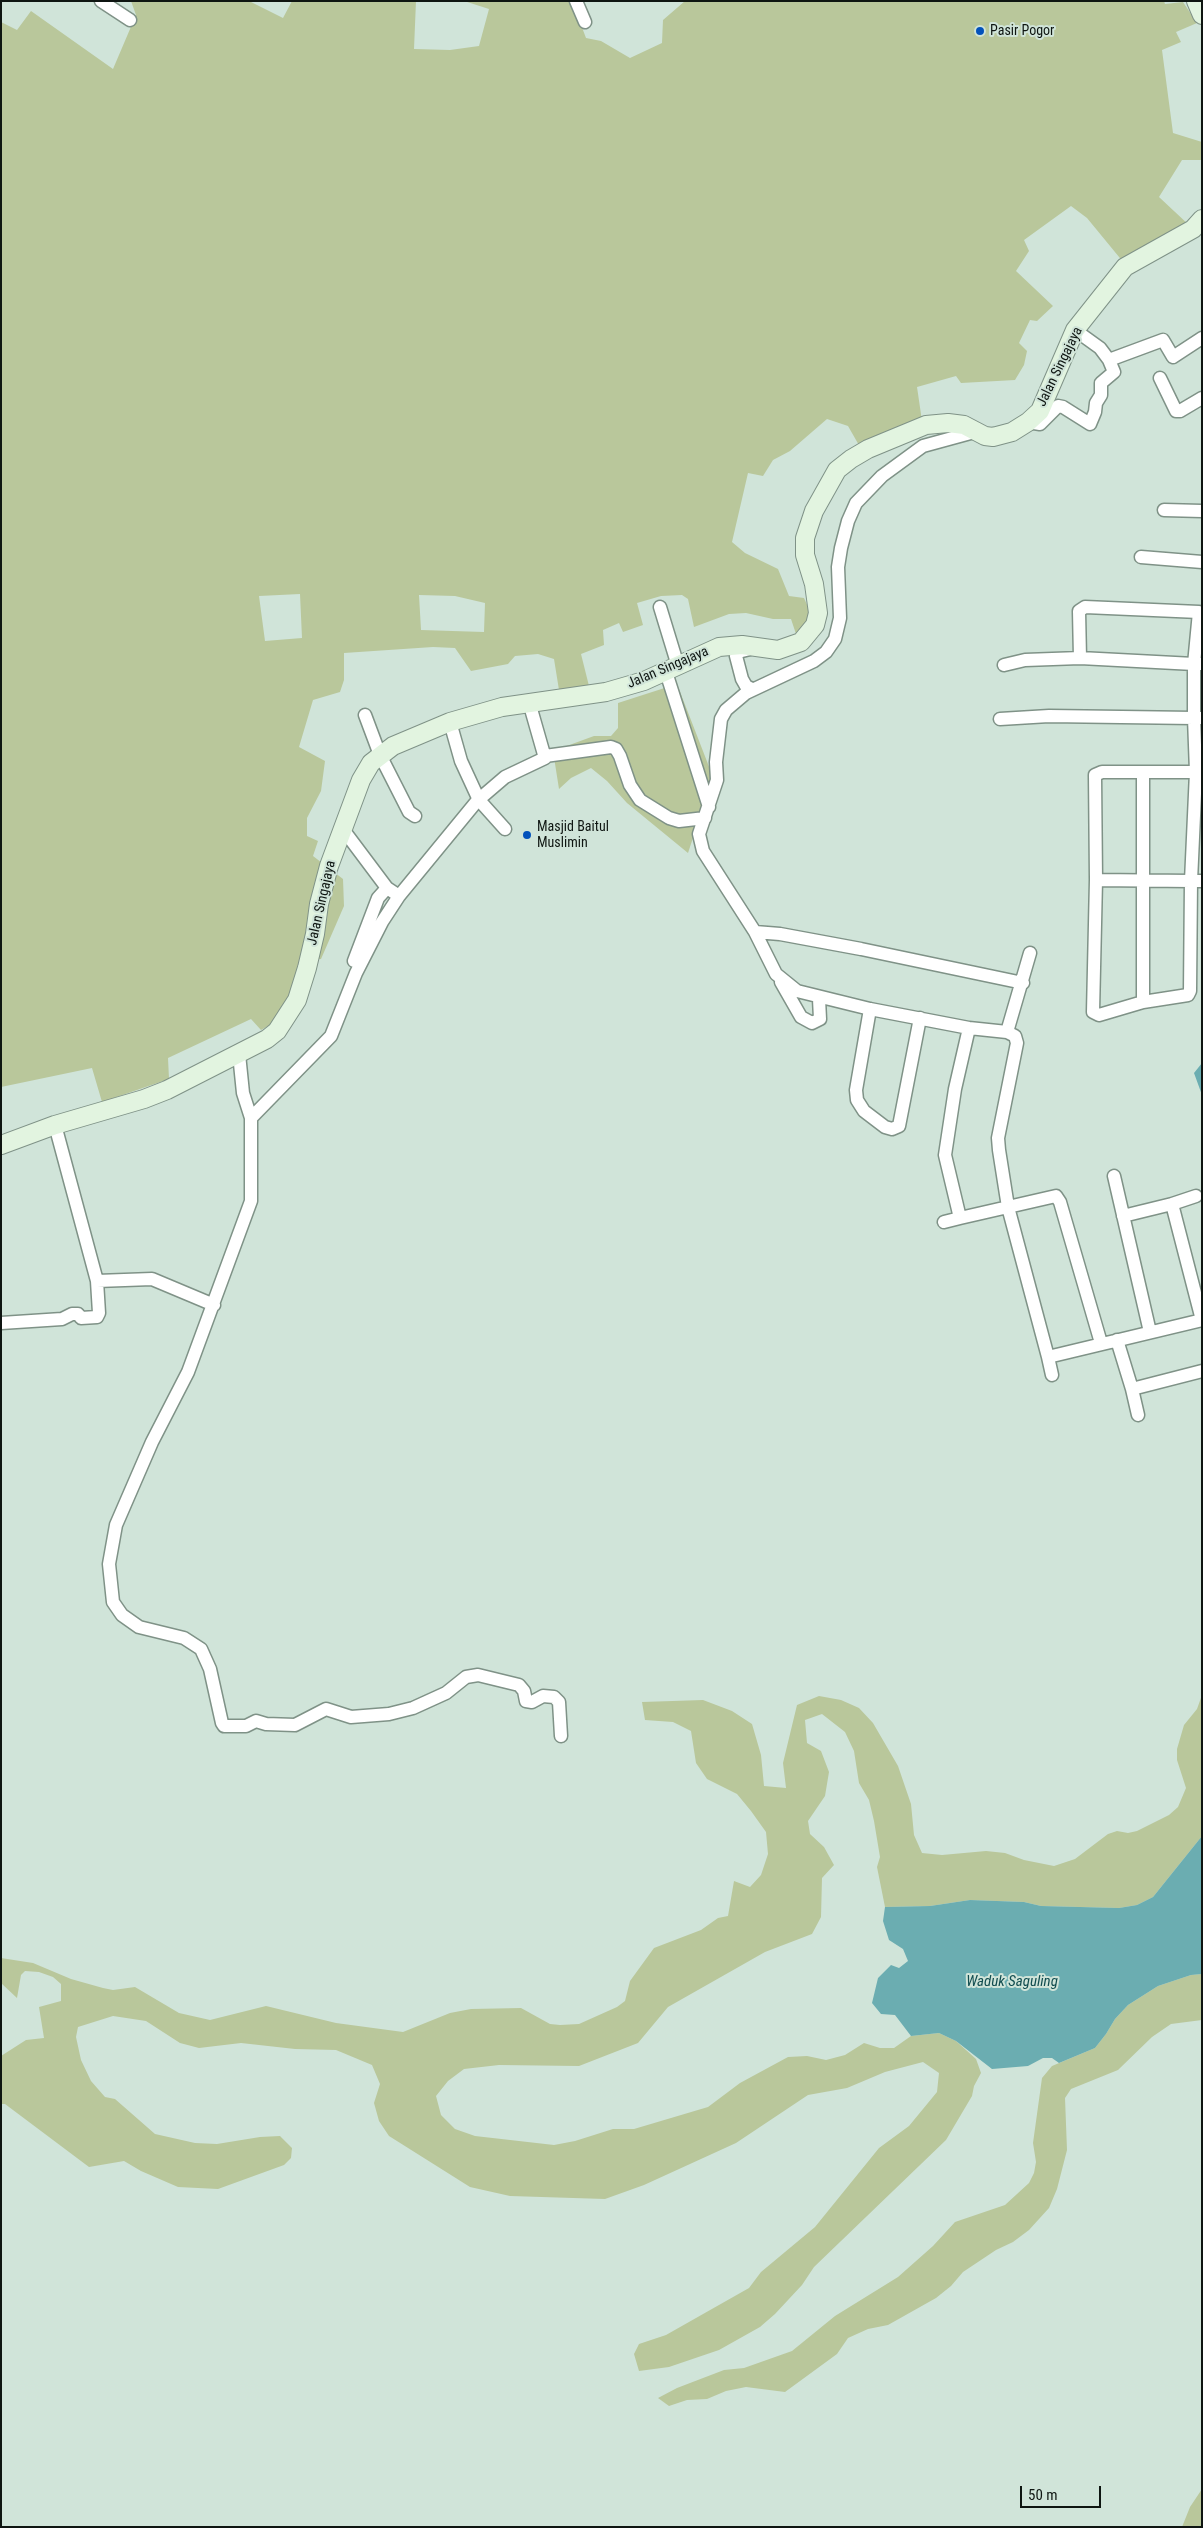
<!DOCTYPE html>
<style>
body{margin:0}
#map{position:relative;width:1203px;height:2528px;overflow:hidden;background:#d0e4d9;font-family:"Roboto Condensed",sans-serif}
canvas{display:block}
.frame{position:absolute;inset:0;border:2px solid #0e1511;pointer-events:none}
.scale{position:absolute;left:1020px;top:2486px;width:81px;height:22px;box-sizing:border-box;border:2px solid #0e1511;border-top:0;padding-left:6px;font-size:15px;line-height:18px;white-space:nowrap;color:#0e1511;-webkit-text-stroke:4px #d0e4d9;paint-order:stroke}
</style>
<div id="map">
<canvas width="1203" height="2528"></canvas>
<div class="frame"></div>
<div class="scale">50 m</div>
</div>
<script>
const ctx = document.querySelector('canvas').getContext('2d');
ctx.lineJoin = 'round';
function fill(path, color) { ctx.fillStyle = color; ctx.fill(path, 'evenodd'); }
const shape = rows => new Path2D(rows.map(r => 'M' + r).join(''));
function strokePath(path, color, width, dash) { ctx.strokeStyle = color; ctx.lineWidth = width; ctx.lineCap = dash ? 'butt' : 'round'; ctx.setLineDash(dash || []); ctx.stroke(path); }
function drawText(font, color, halo, rows, align = 'center') {
  ctx.font = font + ' "Roboto Condensed",sans-serif'; ctx.lineWidth = 4; ctx.setLineDash([]); ctx.textBaseline = 'middle'; ctx.strokeStyle = halo; ctx.fillStyle = color; for (const [text, x, y, turn = 0] of rows) {
    ctx.save(); ctx.translate(x, y); ctx.rotate((+turn || 0) * Math.PI / 180); ctx.textAlign = isNaN(turn) ? turn : align; if (halo) ctx.strokeText(text, 0, 0); ctx.fillText(text, 0, 0); ctx.restore();
  }
}
fill(shape([
 [131,1,249,1,283,18,292,1,416,1,414,49,450,50,479,46,489,9,464,1,572,1,586,38,601,41,630,58,662,43,663,20,685,1,1164,1,1165,4,1183,2,1197,23,1176,32,1181,42,1162,50,1173,133,1202,142,1202,160,1182,160,1159,197,1190,226,1124,263,1087,218,1071,206,1024,240,1029,251,1016,271,1053,306,1037,321,1030,320,1019,343,1027,351,1024,365,1015,380,961,383,956,376,917,387,922,421,860,447,848,426,827,419,790,451,773,460,763,476,748,473,732,542,745,553,778,569,789,596,804,598,812,616,797,637,791,619,773,619,746,613,729,614,694,627,688,599,682,595,661,596,637,603,643,625,623,632,619,623,603,630,604,645,581,654,589,686,559,690,554,659,538,654,515,656,508,664,471,671,455,648,433,647,344,653,344,680,340,692,313,700,299,747,325,761,321,791,307,818,307,836,318,841,313,856,343,879,344,906,321,959,300,961,291,993,275,1022,261,1030,251,1019,168,1058,169,1079,102,1102,92,1068,1,1087,1,22,17,30,31,11,113,69,136,15],
 [300,594,302,638,265,641,259,596],
 [419,595,455,596,485,603,484,632,421,630],
 [677,684,713,777,688,853,627,803,607,781,591,768,571,778,559,789,553,751,594,736,611,736,618,728,618,703],
 [1202,1695,1202,1836,1153,1897,1137,1905,1119,1908,1041,1906,1024,1902,970,1900,930,1906,885,1907,877,1867,880,1857,874,1821,869,1800,859,1783,854,1751,845,1732,822,1714,805,1720,807,1743,821,1751,829,1772,825,1796,808,1821,810,1834,824,1847,834,1865,822,1878,821,1917,812,1934,765,1952,668,2007,638,2043,579,2066,499,2065,464,2069,448,2081,436,2096,441,2115,455,2129,475,2136,554,2145,575,2141,613,2129,634,2129,708,2107,740,2083,788,2057,807,2056,826,2060,845,2055,864,2043,880,2048,894,2048,911,2036,939,2033,956,2041,976,2059,981,2073,974,2086,972,2096,946,2140,814,2267,802,2285,775,2314,760,2327,719,2350,669,2367,639,2371,634,2354,639,2344,666,2335,749,2288,761,2272,815,2227,879,2148,909,2126,937,2092,939,2073,923,2062,885,2072,847,2088,808,2095,736,2143,644,2185,605,2199,510,2196,470,2187,389,2136,379,2121,374,2103,380,2084,372,2065,336,2050,295,2049,241,2043,199,2048,180,2043,146,2021,113,2016,78,2027,76,2037,81,2060,91,2081,105,2097,115,2099,155,2134,195,2143,217,2144,260,2137,280,2136,292,2148,291,2158,284,2165,218,2189,178,2187,141,2171,124,2161,89,2167,5,2104,1,2104,1,2056,26,2040,44,2038,39,2007,61,2001,61,1984,53,1977,39,1972,25,1971,21,1975,17,1998,1,1983,1,1958,33,1963,71,1979,103,1988,113,1990,135,1987,179,2013,210,2020,266,2006,336,2023,403,2032,450,2013,471,2009,521,2008,550,2024,560,2025,579,2024,617,2007,625,2001,630,1981,654,1948,701,1930,718,1918,728,1916,734,1881,750,1887,761,1875,768,1854,766,1832,751,1811,737,1794,707,1779,696,1763,691,1731,673,1722,645,1720,642,1702,703,1700,732,1711,752,1724,761,1755,764,1786,786,1788,783,1763,797,1705,819,1696,841,1700,859,1708,873,1723,898,1766,911,1804,914,1835,922,1853,942,1855,986,1851,1005,1853,1024,1860,1054,1866,1075,1859,1108,1834,1117,1831,1128,1833,1137,1831,1169,1815,1178,1807,1186,1788,1177,1760,1177,1749,1184,1725,1197,1709],
 [1202,1974,1202,2020,1171,2024,1152,2037,1118,2070,1071,2089,1065,2098,1067,2150,1057,2189,1049,2208,1029,2230,1013,2242,996,2250,963,2272,951,2286,936,2298,888,2325,868,2329,848,2338,837,2354,785,2392,746,2387,726,2391,707,2399,687,2400,669,2406,658,2398,677,2388,724,2370,744,2368,792,2351,835,2316,898,2277,933,2246,955,2222,1005,2205,1029,2183,1034,2173,1036,2162,1033,2143,1042,2078,1052,2066,1095,2048,1106,2034,1115,2019,1128,2005,1158,1986,1191,1975],
 [1202,2489,1202,2527,1182,2527,1190,2507]
]), '#b9c79b');
fill(shape([
 [1202,1063,1202,1095,1194,1073],
 [1202,1836,1202,1974,1191,1975,1158,1986,1128,2005,1115,2019,1106,2034,1095,2048,1059,2063,1052,2058,1043,2058,1028,2066,992,2069,956,2041,939,2033,911,2036,895,2015,881,2014,872,2003,878,1978,891,1965,899,1968,908,1961,903,1949,889,1940,883,1921,885,1907,930,1906,970,1900,1024,1902,1041,1906,1119,1908,1137,1905,1153,1897]
]), '#6badb1');
const street = shape([
 [101,1,130,20],
 [576,1,585,22],
 [1075,330,1100,348,1109,360],
 [1160,378,1176,411,1180,411,1202,398],
 [1028,422,1040,424,1058,406,1063,407,1090,424,1095,412,1096,403,1101,395,1101,383,1114,372,1109,360,1163,340,1173,357,1202,338],
 [978,431,923,446,882,476,856,503,848,521,841,548,838,567,840,618,835,639,826,652,814,661,746,693,726,710,721,719,716,762,717,780,699,834,703,851,755,932,776,974,797,991,870,1009,969,1028,1007,1032,1015,1036,1017,1043,998,1138,999,1150,1008,1207,1048,1357,1202,1320],
 [1164,510,1202,511],
 [1141,557,1202,562],
 [660,607,678,666],
 [750,649,738,652,736,656,742,679,746,686,752,689],
 [1004,665,1025,660,1080,658],
 [666,672,709,807],
 [365,715,380,755,409,812,415,816],
 [1000,719,1049,716,1194,718,1194,664,1080,658,1079,611,1085,607,1199,612,1194,664,1202,664],
 [450,722,461,761,479,800,505,829],
 [545,756,611,747,616,749,620,756,630,785,640,800,669,818,679,821,705,818],
 [1143,772,1143,1002],
 [1202,772,1196,772,1191,881,1202,881],
 [342,828,387,888],
 [1096,880,1191,881,1190,991,1188,995,1143,1002,1099,1015,1093,1012,1096,880],
 [1096,880,1095,775,1102,772,1196,772,1194,718,1202,718],
 [755,932,780,934,861,949,1023,983],
 [354,961,378,898,387,888,399,896],
 [781,982,801,1017,812,1023,820,1019,819,999],
 [870,1009,856,1090,857,1100,864,1111,885,1127,892,1129,899,1126,920,1018],
 [969,1028,955,1089,945,1155,960,1218,1056,1196,1060,1202,1101,1343],
 [1007,1032,1030,953],
 [239,1054,243,1093,251,1118,251,1201,188,1372,152,1442,116,1525,109,1564,113,1602,122,1615,139,1627,184,1638,201,1649,210,1669,222,1723,224,1726,246,1726,256,1721,266,1724,295,1725,326,1709,351,1717,389,1714,413,1708,446,1693,466,1677,478,1675,519,1685,524,1691,526,1701,532,1702,543,1696,554,1697,559,1702,561,1736],
 [251,1118,331,1036,356,973,382,922,399,896,477,801,505,777,545,758,529,702],
 [1114,1176,1150,1332],
 [1172,1204,1196,1196],
 [1123,1216,1172,1204,1202,1320],
 [944,1222,960,1218],
 [97,1281,152,1279,214,1305],
 [1,1323,62,1319,72,1314,78,1314,81,1318,97,1317,99,1313,97,1281,55,1125],
 [1117,1340,1132,1389,1202,1371],
 [1048,1357,1052,1375],
 [1132,1389,1138,1415]
]);
const secondary = shape([
 [1196,1,1202,15],
 [1,1145,55,1125,144,1099,167,1090,267,1039,277,1031,297,1000,307,968,315,934,319,904,329,866,361,780,371,763,393,746,450,722,502,707,606,692,644,681,719,647,742,645,778,650,801,642,815,625,818,613,814,584,805,555,805,538,814,511,837,470,851,459,868,449,926,425,948,423,964,425,985,436,993,437,1012,432,1028,422,1040,411,1075,330,1125,267,1193,229,1202,219]
]);
strokePath(street, '#7f9287', 15);
strokePath(secondary, '#7f9287', 20);
strokePath(street, '#fff', 12);
strokePath(secondary, '#e2f4e0', 18);
for (const [x, y, r, color] of [
 [980,31,5,"#0352bb"],
 [527,835,5,"#0352bb"]
]) { const dot = new Path2D(); dot.arc(x, y, r, 0, 2 * Math.PI); ctx.fillStyle = color; ctx.fill(dot); strokePath(dot, '#d0e4d9', 2); }
drawText('14px', '#0e1511', '#d0e4d9', [
 ["Pasir Pogor",990,31],
 ["Masjid Baitul",537,827],
 ["Muslimin",537,843]
], 'left');
drawText('14px', '#0e1511', '#d0e4d9', [
 ["Jalan Singajaya",1060,367,-64],
 ["Jalan Singajaya",668,668,-23],
 ["Jalan Singajaya",322,903,-77]
]);
drawText('italic 15px', '#104c4f', '#d0e4d9', [
 ["Waduk Saguling",1012,1982]
]);
</script>
